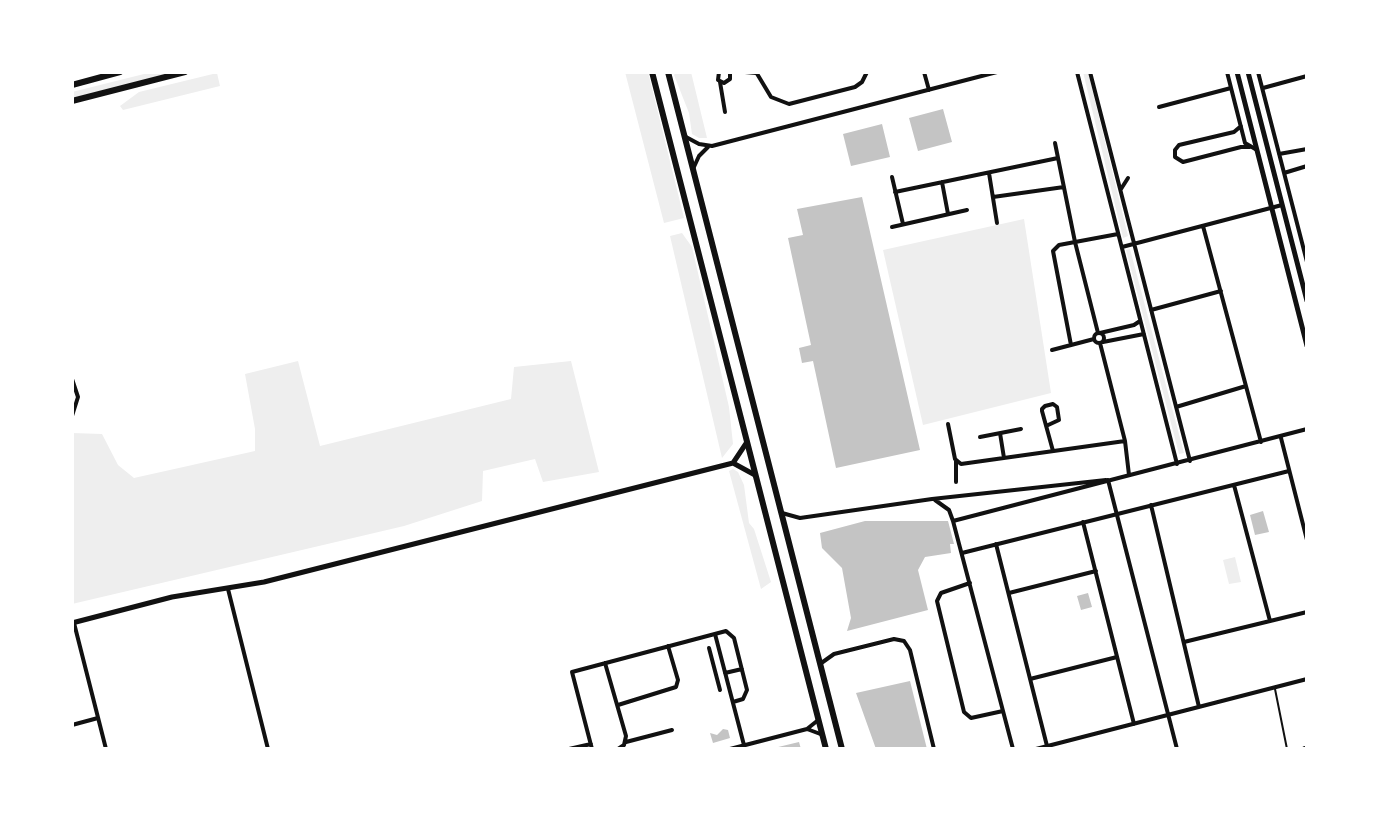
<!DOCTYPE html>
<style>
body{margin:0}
#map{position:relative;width:1379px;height:821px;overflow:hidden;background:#fff;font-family:Montserrat,sans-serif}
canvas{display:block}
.frame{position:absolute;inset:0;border:74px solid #fff;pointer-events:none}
</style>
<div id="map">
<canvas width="1379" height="821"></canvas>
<div class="frame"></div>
</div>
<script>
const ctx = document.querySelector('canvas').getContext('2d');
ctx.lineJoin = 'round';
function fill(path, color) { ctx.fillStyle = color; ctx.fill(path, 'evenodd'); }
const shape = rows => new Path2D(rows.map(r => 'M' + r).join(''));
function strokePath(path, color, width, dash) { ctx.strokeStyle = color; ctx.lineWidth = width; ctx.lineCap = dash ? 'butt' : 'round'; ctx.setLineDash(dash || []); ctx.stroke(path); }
fill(shape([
 [152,72,174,72,72,98,72,92],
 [625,72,648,72,684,218,664,223],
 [676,72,691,72,707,138,699,138,692,134,689,113,674,75],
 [1083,72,1088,72,1128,236,1123,238],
 [217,73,220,86,123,110,120,106,139,92],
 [1024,219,1051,393,923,425,883,250],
 [682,233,692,247,729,407,733,444,722,458,670,236],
 [1130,249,1184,453,1179,454,1126,250],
 [298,361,320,446,511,399,514,367,571,361,599,472,543,482,535,459,483,471,482,501,404,526,72,604,72,433,102,434,118,465,134,478,255,451,255,429,245,374],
 [733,469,738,472,744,485,749,523,754,529,771,582,761,589,729,471],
 [1235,557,1241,582,1229,584,1223,560]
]), '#eee');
fill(shape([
 [943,109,952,142,918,151,909,118],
 [882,124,890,157,851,166,843,134],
 [862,197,920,450,836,468,813,361,802,363,799,348,811,345,788,238,803,235,797,209],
 [1263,511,1269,532,1255,535,1250,515],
 [865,521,948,521,954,544,950,544,951,553,925,557,918,570,928,610,847,631,851,618,842,568,822,548,820,533],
 [1088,593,1092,607,1081,610,1077,596],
 [910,681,927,749,876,749,856,693],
 [723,729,728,730,730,738,713,743,710,733,717,735],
 [799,742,801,749,775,749,774,748]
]), '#c4c4c4');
strokePath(shape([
 [1275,689,1287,749]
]), '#111', 2);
strokePath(shape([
 [719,72,718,80,724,83,730,79,730,72],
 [745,72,756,73],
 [756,72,771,97,789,104,855,87,862,82,867,72],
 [913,72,921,72],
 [924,72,929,90],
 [1077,72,1177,464],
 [1090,72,1190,461],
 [1227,72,1245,143,1257,150],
 [1258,72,1307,262],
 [720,82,725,112],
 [1263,88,1307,76],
 [1159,107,1231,88],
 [1241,126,1234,132,1179,145,1175,150,1175,157,1183,162,1241,147,1250,147],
 [686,137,699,144,712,146,997,72],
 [1055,143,1075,242,1098,333],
 [1279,154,1307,149],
 [693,169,699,156,708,147],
 [989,173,997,223],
 [1284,173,1307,166],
 [892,177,903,224],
 [942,182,948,214],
 [1121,189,1128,178],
 [895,192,1058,158],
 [993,197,1064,187],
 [1203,226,1261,442],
 [892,227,967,210],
 [1122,247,1282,205],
 [1151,310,1221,291],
 '1094 338a5 5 0 1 1 10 0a5 5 0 1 1-10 0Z',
 [1100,333,1134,325,1140,321],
 [1103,342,1144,334],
 [1100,343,1125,441,1129,475],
 [1071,345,1053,251,1059,245,1118,234],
 [1052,350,1094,339],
 [72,379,78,397,72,416],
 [1176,407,1246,386],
 [948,424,955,459,961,464,1125,441],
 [1046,426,1059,420,1057,407,1053,404,1045,406,1042,409,1042,411,1053,451],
 [1000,433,1004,458],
 [980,437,1021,429],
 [1281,438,1307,540],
 [956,461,956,482],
 [1108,480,1177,749],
 [1234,485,1270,621],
 [935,500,949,510,953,521,1013,749],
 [1151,505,1199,707],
 [782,513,800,518,932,499,1106,480],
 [953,521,1307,429],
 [1083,522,1134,724],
 [996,544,1047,746],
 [962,553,1289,471],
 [970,583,941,593,937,601,964,712,971,718,1003,711],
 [228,589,268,749],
 [1009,593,1096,571],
 [74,623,106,749],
 [715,634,745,749],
 [1184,642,1307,612],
 [709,648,720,690],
 [605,663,626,736,624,745,618,749],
 [820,664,834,654,894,639,904,641,910,650,934,749],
 [725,673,742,669],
 [1030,679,1117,657],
 [618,705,676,687,678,680,668,646],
 [72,725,98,718],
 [807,729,823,735],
 [626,742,672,730],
 [569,749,591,744],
 [592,749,572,672,726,631,734,638,747,690,743,699,733,702],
 [730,749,807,729,817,721],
 [1036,749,1307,679]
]), '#111', 4);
strokePath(shape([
 [1237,72,1307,346],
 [1248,72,1307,301],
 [733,463,747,442],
 [72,623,172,597,264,582,733,463,755,475]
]), '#111', 5);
strokePath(shape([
 [652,72,826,749],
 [668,72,842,749],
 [72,85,120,72],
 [72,101,185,72],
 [1305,749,1307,749]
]), '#111', 6);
</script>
